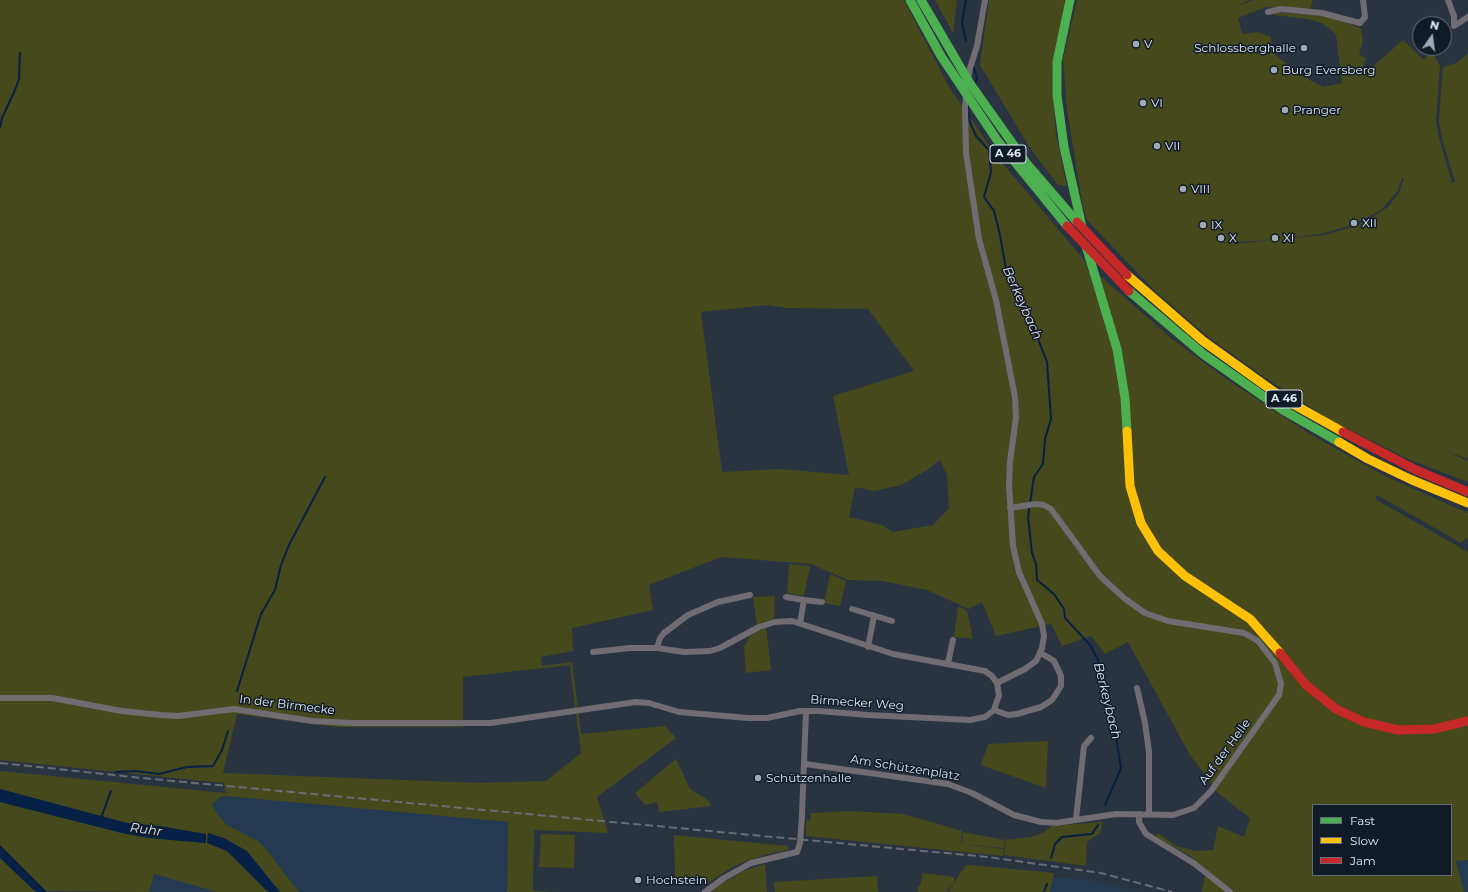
<!DOCTYPE html>
<meta charset="utf-8">
<style>
body{margin:0}
#map{position:relative;width:1468px;height:892px;overflow:hidden;background:#2a3441;font-family:Montserrat,sans-serif}
canvas{display:block}
.legend{position:absolute;left:1312px;top:804px;width:140px;height:72px;box-sizing:border-box;background:#121b25;border:1px solid #636d79;margin:0;padding:5px 7px;list-style:none;font-size:12px;color:#dde9f8}
.legend li{display:flex;align-items:center;gap:8px;height:20px}
.legend b{width:20px;border:1px solid #636d79}
.north{position:absolute;left:1412px;top:16px;width:40px;height:40px;box-sizing:border-box;background:#121b25;border:1px solid #636d79;border-radius:50%;rotate:14deg;font-size:11px;font-weight:700;line-height:16px;text-align:center;color:#dde9f8}
.north::after{content:'';display:block;margin:auto;width:14px;height:18px;background:#9eaab8;clip-path:polygon(50% 0,100% 100%,50% 72%,0 100%)}
</style>
<div id="map">
<canvas width="1468" height="892"></canvas>
<ul class="legend">
<li><b style="height:5px;background:#4caf50"></b>Fast</li>
<li><b style="height:5px;background:#ffc107"></b>Slow</li>
<li><b style="height:5px;background:#c62828"></b>Jam</li>
</ul>
<div class="north">N</div>
</div>
<script>
const ctx = document.querySelector('canvas').getContext('2d');
ctx.lineJoin = 'round';
function fill(path, color) { ctx.fillStyle = color; ctx.fill(path, 'evenodd'); }
const shape = rows => new Path2D(rows.map(r => 'M' + r).join(''));
function strokePath(path, color, width, dash) { ctx.strokeStyle = color; ctx.lineWidth = width; ctx.lineCap = dash ? 'butt' : 'round'; ctx.setLineDash(dash || []); ctx.stroke(path); }
function drawText(font, color, halo, rows, align = 'center') {
  ctx.font = font + ' Montserrat,sans-serif'; ctx.lineWidth = 3; ctx.setLineDash([]); ctx.textBaseline = 'middle'; ctx.strokeStyle = halo; ctx.fillStyle = color; for (const [text, x, y, turn = 0] of rows) {
    ctx.save(); ctx.translate(x, y); ctx.rotate((+turn || 0) * Math.PI / 180); ctx.textAlign = isNaN(turn) ? turn : align; if (halo) ctx.strokeText(text, 0, 0); ctx.fillText(text, 0, 0); ctx.restore();
  }
}
fill(shape([
 [226,796,509,822,507,892,299,892,266,849,258,841,227,825,218,815,212,805,220,797],
 [1468,860,1468,892,1464,892,1456,861],
 [153,873,217,892,149,892],
 [1053,877,1090,880,1140,892,1050,892]
]), '#243a53');
fill(shape([
 [0,0,904,0,949,87,998,158,1085,261,1114,348,1122,398,1123,419,1130,419,1129,397,1121,349,1099,275,1172,339,1225,378,1308,433,1385,476,1468,513,1468,537,1461,543,1377,495,1375,499,1468,552,1468,860,1456,861,1464,892,1232,892,1219,881,1217,884,1227,892,1202,892,1206,869,1190,856,1156,837,1158,833,1176,846,1196,851,1213,850,1218,826,1244,837,1250,818,1218,793,1190,755,1128,642,1105,654,1091,636,1062,646,1051,624,996,636,982,602,969,609,927,590,882,581,848,580,811,564,721,557,649,585,653,610,572,628,573,651,541,657,542,666,572,662,581,734,665,726,676,738,597,797,608,833,534,830,533,891,555,892,507,892,508,822,226,796,220,797,212,805,218,815,227,825,258,841,266,849,299,892,217,892,154,874,149,892,46,891,0,845,0,802,122,833,149,838,206,843,206,834,159,826,127,823,0,789,0,771,226,793,224,783,0,760],
 [768,305,787,308,868,309,914,371,833,396,849,475,781,469,722,472,701,312],
 [940,460,947,475,949,508,933,525,893,532,882,525,849,517,855,487,874,491,901,485,927,470],
 [1185,573,1255,623,1255,626,1223,603,1198,590,1181,579],
 [570,665,581,753,546,781,480,783,223,773,237,714,337,727,463,727,463,677],
 [1313,805,1451,805,1451,875,1313,875],
 [935,0,957,0,953,33],
 [989,0,1065,0,1052,81,1056,135,1067,186,1058,185,1030,148,980,65],
 [1077,0,1249,0,1238,6,1253,0,1313,0,1310,10,1266,7,1238,18,1242,34,1258,32,1271,37,1272,52,1300,75,1323,87,1342,83,1336,34,1322,23,1307,19,1274,15,1274,12,1324,16,1339,19,1361,29,1363,40,1359,55,1366,58,1363,67,1369,70,1403,40,1424,60,1431,50,1440,66,1436,120,1438,134,1452,183,1455,182,1443,142,1439,121,1443,67,1456,63,1468,54,1468,459,1446,451,1468,461,1468,482,1408,459,1330,420,1264,377,1206,335,1154,290,1087,220,1083,207,1067,110,1063,59],
 [1402,178,1404,178,1399,193,1388,207,1368,220,1353,227,1324,235,1234,244,1234,242,1275,240,1321,234,1352,225,1381,210,1397,192],
 [789,564,810,566,804,596,787,593],
 [830,574,846,581,840,606,824,603],
 [775,596,774,619,757,625,753,597],
 [958,606,967,611,973,639,954,637],
 [766,627,771,670,746,673,744,647,750,636],
 [1048,741,1046,788,981,765,988,744],
 [676,759,690,789,709,801,711,806,660,812,657,802,645,805,635,793],
 [851,811,902,814,924,820,962,831,961,844,1004,849,1003,856,806,836,806,820,810,821,811,813],
 [1103,822,1100,833,1087,842,1086,866,1004,855,1006,840,1032,837,1044,832,1052,826],
 [963,832,1005,840,1004,848,962,844],
 [541,834,575,835,574,868,539,867],
 [674,835,788,846,788,850,764,855,734,866,706,884,701,877,675,877],
 [0,858,5,863,36,892,0,892],
 [765,864,767,892,711,892,720,884,744,871],
 [966,865,971,865,1054,873,1050,892,948,892],
 [923,873,954,877,954,883,946,892,918,892,917,888,920,885],
 [877,876,878,892,775,892,774,882]
]), '#45491c');
fill(shape([
 [0,789,127,823,159,826,206,834,206,843,149,838,122,833,0,802],
 [208,833,224,838,247,851,280,892,268,892,227,851,207,843],
 [0,845,47,892,36,892,0,858]
]), '#072146');
strokePath(shape([
 [966,41,962,22,966,0],
 [974,68,977,78,975,84],
 [968,105,969,120,976,136,989,150,991,172,984,197,994,211,1000,235,1007,275,1024,303,1047,362,1051,419,1045,439,1043,464,1034,477,1028,517,1032,553,1036,564,1037,580,1054,594,1064,609,1065,618,1090,645,1098,660,1114,724,1121,768,1105,805],
 [0,127,2,118,15,90,19,79,20,53],
 [237,691,261,614,275,590,281,565,289,545,325,477],
 [116,772,136,771,159,774,187,767,213,766,222,750,228,731],
 [101,818,111,791],
 [1051,858,1055,844,1062,837,1092,834,1098,825],
 [1044,892,1047,884]
]), '#072146', 2);
strokePath(shape([
 [1448,0,1454,16,1454,26,1468,17],
 [1268,12,1281,9,1322,13,1360,23,1365,17,1363,0],
 [968,79,970,68,977,46,985,0],
 [966,96,965,107,966,153,979,239,996,300,1015,397,1016,417,1010,462,1009,485,1013,546,1019,572,1042,624,1044,636,1042,648,1036,661,1025,669,997,683],
 [786,597,804,600,800,623],
 [804,600,822,602],
 [852,609,892,621],
 [868,647,874,616],
 [657,648,660,638,664,633,688,615,718,602,750,595],
 [593,652,630,648,657,648,684,652,710,651,720,648,759,627,775,622,792,621,893,654,985,671,992,676,997,683,999,695,994,710],
 [948,663,953,640],
 [1137,688,1145,723,1149,752,1149,815],
 [0,698,52,698,122,711,161,715,178,716,234,709,312,721,351,723,491,723,636,702,649,703,679,712,748,718,767,718,800,711,819,711,868,715,970,720,985,717,994,710,1008,715,1017,714,1041,707,1052,700,1061,686,1061,676,1054,661,1041,653],
 [805,764,948,784,972,793,1014,815,1041,822,1056,823,1116,814,1173,815,1194,808,1211,791,1279,695,1281,684,1275,663,1258,641,1244,633,1168,621,1145,613,1124,598,1100,576,1051,509,1044,505,1035,504,1010,508],
 [1139,814,1139,822,1146,834,1195,864,1230,892],
 [1076,819,1084,746,1091,738],
 [705,892,724,878,751,863,797,852,800,843,802,815,806,711]
]), '#706c72', 6);
strokePath(shape([
 [1070,0,1057,62,1057,95,1064,147,1082,227],
 [1086,246,1117,349,1125,398,1127,431],
 [1129,291,1203,354,1283,410,1339,442]
]), '#4caf50', 9);
strokePath(shape([
 [1127,275,1203,341,1284,399,1343,432],
 [1127,431,1130,486,1141,523,1158,551,1185,576,1250,619,1280,653],
 [1339,442,1368,459,1412,480,1468,503]
]), '#ffc107', 9);
strokePath(shape([
 [1343,432,1416,470,1468,492],
 [1280,653,1306,685,1336,709,1364,722,1398,730,1434,729,1468,721]
]), '#c62828', 9);
strokePath(shape([
 [0,763,152,779,988,857,1101,873,1172,892]
]), '#6a6b73', 2, [8, 4]);
strokePath(shape([
 [910,0,941,56,997,140,1067,226],
 [921,0,969,82,1027,164,1077,222]
]), '#4caf50', 9);
strokePath(shape([
 [1077,222,1127,275],
 [1067,226,1129,291]
]), '#c62828', 9);
for (const [x, y, r, color] of [
 [1136,44,4,"#9eaab8"],
 [1304,48,4,"#9eaab8"],
 [1274,70,4,"#9eaab8"],
 [1143,103,4,"#9eaab8"],
 [1285,110,4,"#9eaab8"],
 [1157,146,4,"#9eaab8"],
 [1183,189,4,"#9eaab8"],
 [1354,223,4,"#9eaab8"],
 [1203,225,4,"#9eaab8"],
 [1221,238,4,"#9eaab8"],
 [1275,238,4,"#9eaab8"],
 [758,778,4,"#9eaab8"],
 [638,880,4,"#9eaab8"]
]) { const dot = new Path2D(); dot.arc(x, y, r, 0, 2 * Math.PI); ctx.fillStyle = color; ctx.fill(dot); strokePath(dot, '#121b25', 1.5); }
for (const [x, y, w] of [
 [1008,154,36],
 [1284,399,36]
]) { const box = new Path2D(); box.roundRect(x - w / 2, y - 9, w, 18, 3); ctx.fillStyle = '#121b25'; ctx.fill(box); strokePath(box, '#dde9f8', 1); }
drawText('bold 11px', '#dde9f8', null, [
 ["A 46",1008,154],
 ["A 46",1284,399]
]);
drawText('12px', '#dde9f8', '#121b25', [
 ["V",1144,44],
 ["Schlossberghalle",1296,48,"right"],
 ["Burg Eversberg",1282,70],
 ["VI",1151,103],
 ["Pranger",1293,110],
 ["VII",1165,146],
 ["VIII",1191,189],
 ["XII",1362,223],
 ["IX",1211,225],
 ["X",1229,238],
 ["XI",1283,238],
 ["Schützenhalle",766,778],
 ["Hochstein",646,880]
], 'left');
drawText('12px', '#dde9f8', '#121b25', [
 ["Birmecker Weg",857,703,4],
 ["In der Birmecke",287,705,7],
 ["Auf der Helle",1225,752,-54],
 ["Am Schützenplatz",905,768,9]
]);
drawText('italic 13px', '#d9e3f1', '#121b25', [
 ["Berkeybach",1022,303,66],
 ["Berkeybach",1107,701,76],
 ["Ruhr",146,830,8]
]);
</script>
